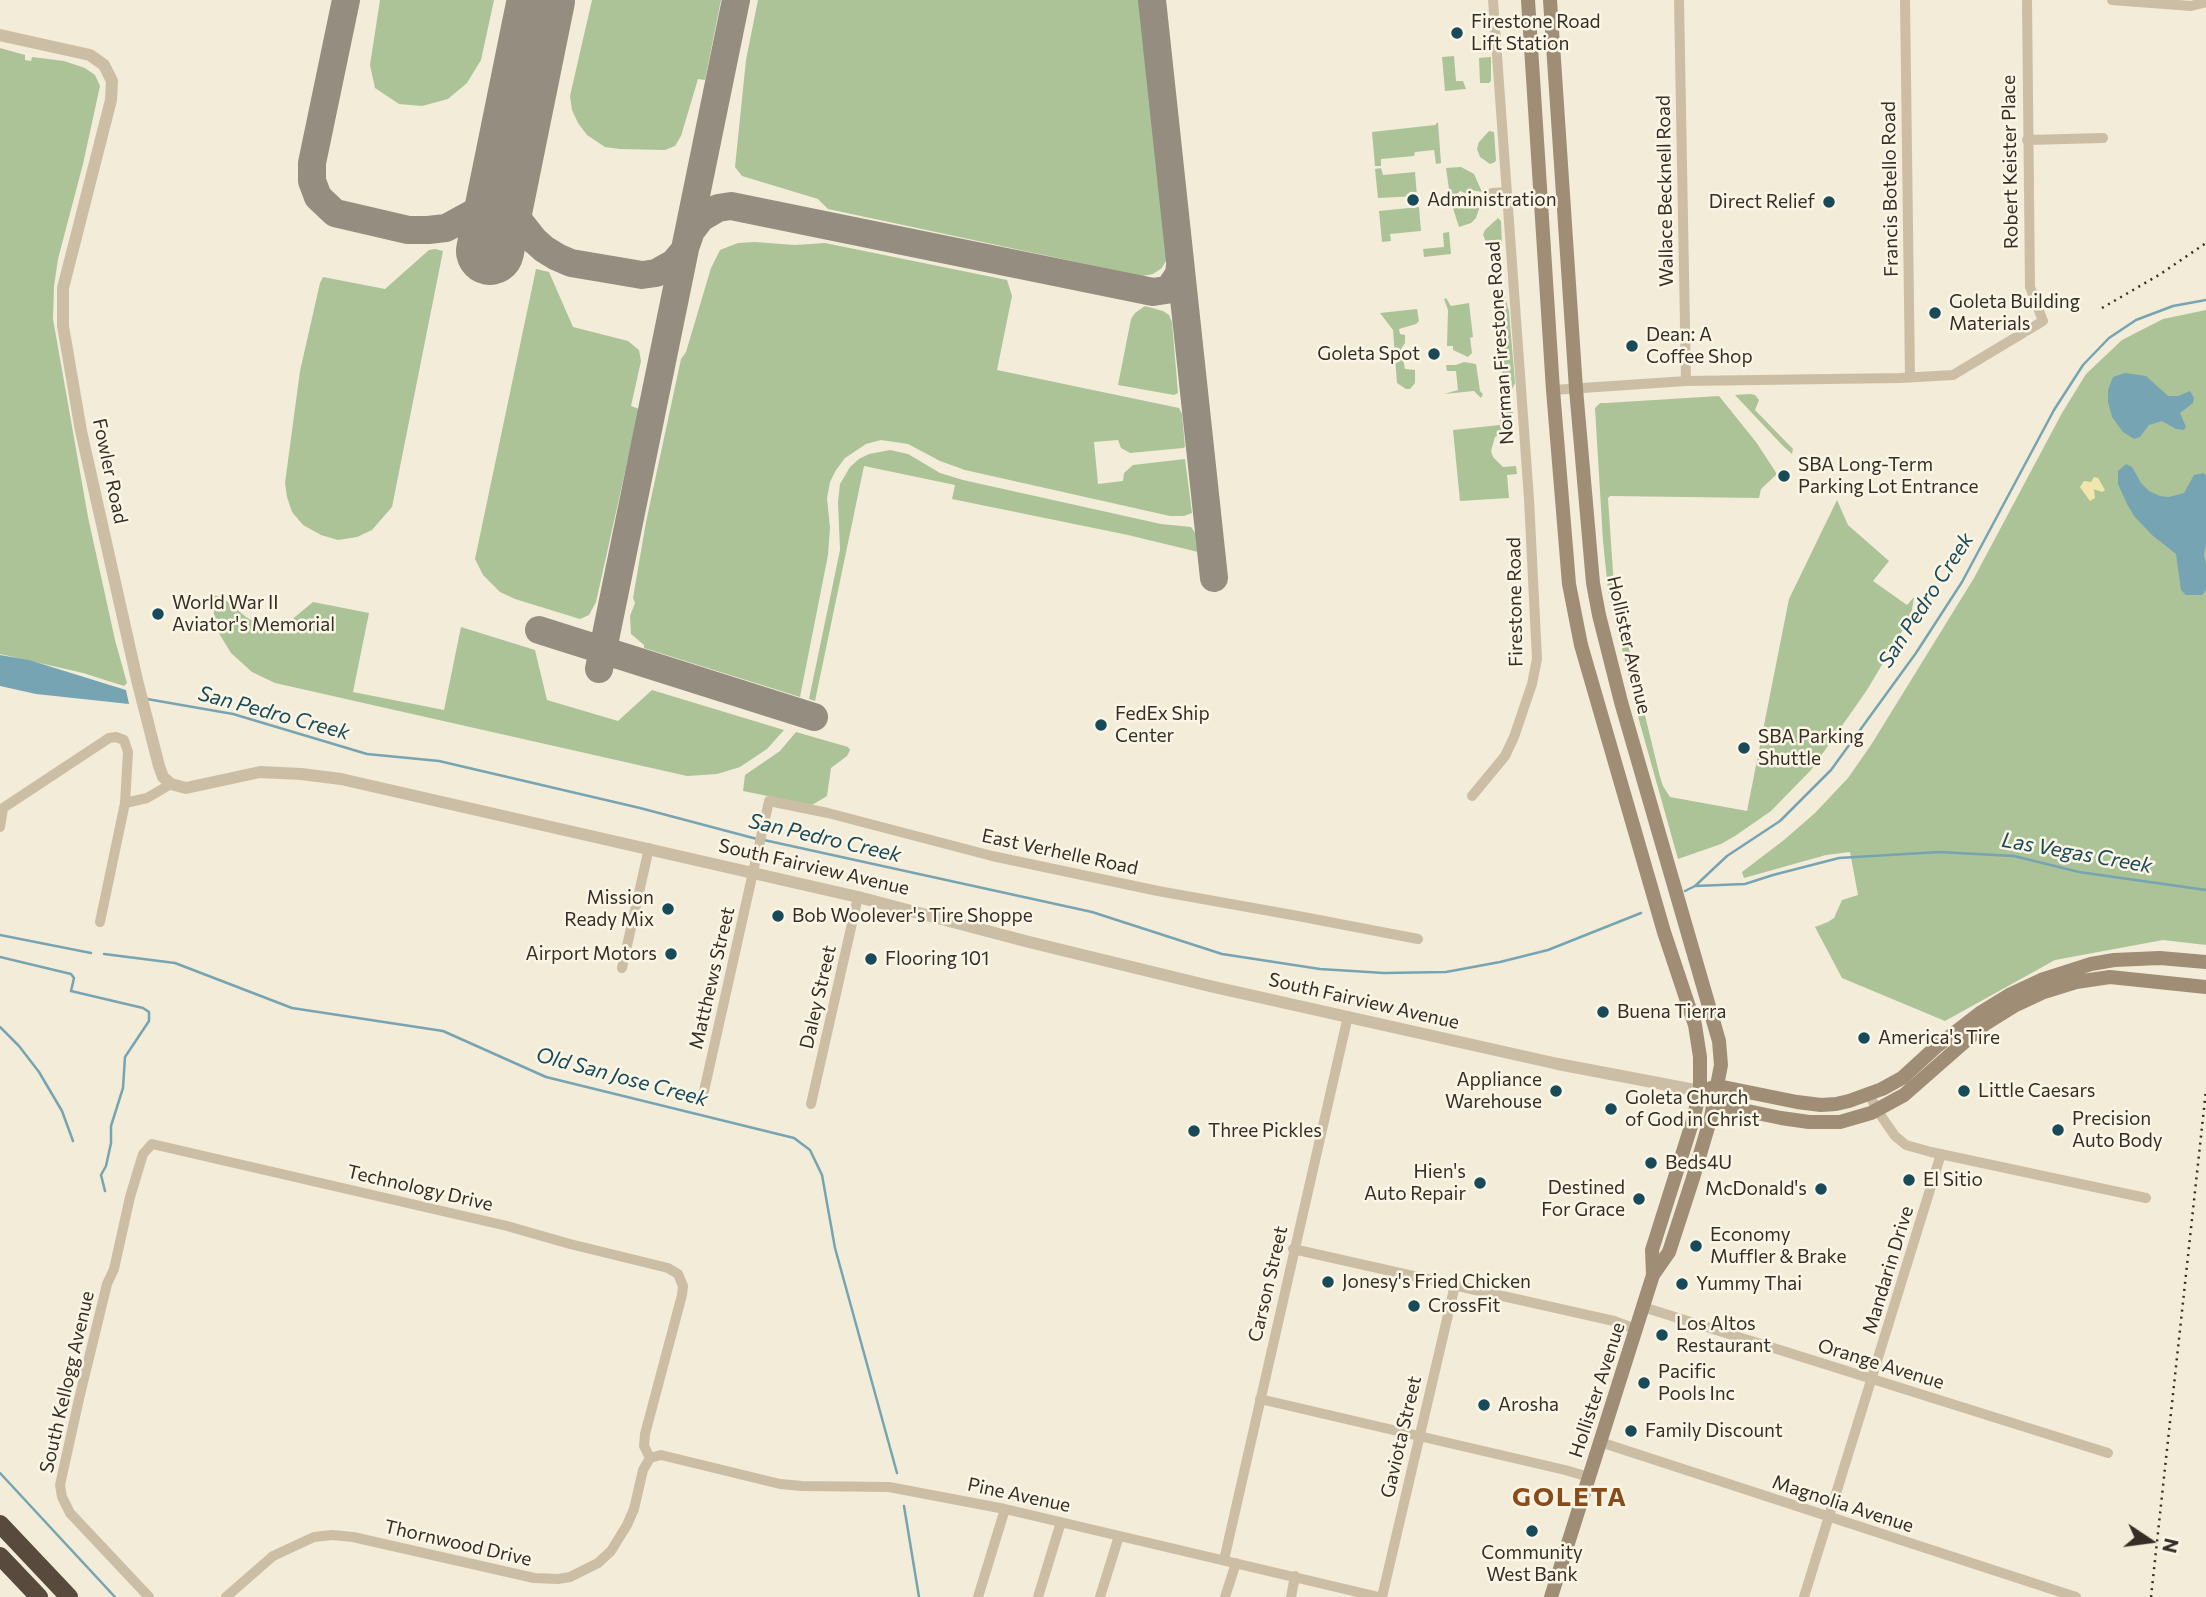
<!DOCTYPE html>
<style>
body{margin:0}
#map{position:relative;width:2206px;height:1597px;overflow:hidden;background:#f3ecd9;font-family:Commissioner,sans-serif}
canvas{display:block}
.north{position:absolute;left:2115px;top:1506px;width:70px;height:70px;-webkit-text-stroke:5px #faf5e5;paint-order:stroke;rotate:103deg;font-size:19px;font-weight:700;line-height:28px;text-align:center;color:#362e26}
.north::after{content:'';display:block;margin:auto;width:24px;height:32px;background:#362e26;clip-path:polygon(50% 0,100% 100%,50% 72%,0 100%)}
</style>
<div id="map">
<canvas width="2206" height="1597"></canvas>
<div class="north">N</div>
</div>
<script>
const ctx = document.querySelector('canvas').getContext('2d');
ctx.lineJoin = 'round';
function fill(path, color) { ctx.fillStyle = color; ctx.fill(path, 'evenodd'); }
const shape = rows => new Path2D(rows.map(r => 'M' + r).join(''));
function strokePath(path, color, width, dash) { ctx.strokeStyle = color; ctx.lineWidth = width; ctx.lineCap = dash ? 'butt' : 'round'; ctx.setLineDash(dash || []); ctx.stroke(path); }
function drawText(font, color, halo, rows, align = 'center') {
  ctx.font = font + ' Commissioner,sans-serif'; ctx.lineWidth = 5; ctx.setLineDash([]); ctx.textBaseline = 'middle'; ctx.strokeStyle = halo; ctx.fillStyle = color; for (const [text, x, y, turn = 0] of rows) {
    ctx.save(); ctx.translate(x, y); ctx.rotate((+turn || 0) * Math.PI / 180); ctx.textAlign = isNaN(turn) ? turn : align; if (halo) ctx.strokeText(text, 0, 0); ctx.fillText(text, 0, 0); ctx.restore();
  }
}
fill(shape([
 [380,0,494,0,481,60,467,83,448,99,422,106,399,104,375,88,370,65],
 [592,0,721,0,705,80,698,79,681,136,675,146,665,150,620,149,605,147,587,135,578,123,572,110,570,96],
 [758,0,1142,0,1167,239,1167,259,1162,268,1153,274,1142,276,828,209,818,199,742,176,735,167,746,60],
 [0,48,25,55,25,60,31,61,32,57,64,61,85,68,95,75,100,86,83,164,58,259,54,286,53,319,88,517,115,640,127,683,124,686,83,673,0,654],
 [1454,56,1456,81,1463,81,1466,89,1445,91,1442,57],
 [1491,57,1491,81,1489,83,1480,83,1479,58],
 [1438,122,1441,163,1436,164,1434,150,1415,152,1414,156,1381,159,1381,166,1375,166,1372,132,1435,125],
 [1489,131,1494,132,1496,160,1495,162,1490,164,1480,157,1477,149,1479,142],
 [1461,167,1474,174,1482,192,1471,190,1468,194,1460,191,1456,195,1450,196,1446,168],
 [1381,168,1383,175,1415,172,1417,196,1378,198,1375,169],
 [1478,196,1482,196,1482,200,1476,218,1471,223,1459,227,1450,199,1457,198,1462,201,1468,197,1474,200],
 [1419,207,1421,231,1390,234,1391,241,1382,242,1379,211],
 [1498,218,1501,221,1502,247,1502,250,1496,252,1487,244,1483,235,1485,230],
 [1449,232,1451,254,1424,257,1423,249,1444,247,1443,233],
 [755,242,795,245,825,243,1007,280,1012,296,997,370,1179,408,1182,414,1185,447,1183,448,1130,453,1121,448,1118,440,1094,442,1098,484,1123,481,1124,473,1133,465,1185,459,1192,513,1184,516,1170,516,965,470,940,461,908,444,881,440,866,444,845,458,836,470,830,482,827,498,830,528,828,555,800,697,644,648,644,645,631,634,630,616,635,603,633,598,646,522,681,359,686,352,711,268,720,250,738,243],
 [435,249,443,251,392,507,372,530,357,537,338,540,321,535,303,525,292,512,287,497,285,483,300,371,320,283,323,277,385,289,429,250],
 [536,269,549,272,573,327,628,341,639,350,641,361,631,406,639,409,596,602,589,615,580,619,515,599,500,592,483,575,475,559],
 [1498,291,1504,294,1509,311,1515,383,1511,391,1505,394,1500,394,1504,388,1494,299,1492,294],
 [1446,298,1451,306,1469,303,1473,337,1470,338,1472,353,1468,357,1453,350,1453,346,1447,346,1448,310,1444,299],
 [1145,306,1163,311,1169,315,1172,322,1178,393,1174,395,1118,385,1131,319,1135,313],
 [1417,309,1419,321,1416,324,1399,329,1400,334,1405,335,1405,343,1401,349,1405,369,1415,370,1415,383,1410,389,1406,389,1397,383,1393,330,1380,313],
 [2206,310,2206,945,2163,940,2055,960,1945,1021,1842,978,1815,927,1828,922,1834,918,1842,900,1858,895,1850,852,1826,855,1744,878,1742,872,1784,840,1815,813,1848,778,1871,745,1974,578,2062,413,2086,374,2122,340,2163,319],
 [1464,362,1476,364,1480,391,1483,394,1481,398,1474,391,1444,394,1458,390,1456,371,1447,371,1446,365,1456,365],
 [1750,394,1755,395,1759,400,1755,410,1793,449,1792,454,1783,446,1735,395],
 [1719,396,1756,442,1777,474,1761,489,1759,498,1610,496,1608,498,1613,573,1616,596,1660,777,1663,786,1670,797,1747,811,1789,599,1837,500,1848,525,1889,561,1873,581,1907,605,1914,597,1911,616,1867,690,1811,770,1771,811,1735,836,1721,844,1678,859,1639,720,1608,590,1603,541,1595,408,1600,403,1606,403],
 [1506,409,1513,412,1513,422,1509,429,1495,437,1491,451,1493,457,1503,467,1516,466,1517,474,1507,475,1509,498,1460,501,1453,430,1500,425,1501,413],
 [890,450,908,454,940,473,963,480,1161,524,1191,527,1196,534,1198,552,1128,535,952,499,955,485,864,466,815,701,809,699,840,550,838,502,840,484,850,467,859,459,869,454],
 [212,595,222,597,246,617,272,632,278,631,313,602,369,613,353,692,444,710,461,627,535,650,547,700,618,721,652,690,784,730,767,749,740,767,717,774,687,776,275,683,252,672,231,653,220,635,215,622],
 [796,732,848,747,850,750,847,756,831,768,827,796,812,805,743,791,745,775,780,751]
]), '#acc398');
fill(shape([
 [2094,477,2098,478,2105,490,2102,492,2094,489,2095,498,2090,501,2080,487,2084,481,2091,482]
]), '#f1e7ad');
fill(shape([
 [2125,373,2146,376,2168,396,2178,396,2190,391,2194,398,2193,403,2180,413,2186,427,2184,430,2176,429,2162,421,2149,425,2140,437,2134,439,2123,432,2112,417,2108,402,2108,390,2113,377],
 [2126,464,2132,467,2141,483,2149,491,2160,496,2169,497,2184,493,2194,475,2204,473,2206,476,2206,543,2204,555,2206,564,2206,590,2202,595,2186,595,2181,590,2176,554,2152,535,2134,516,2127,504,2118,484,2118,471],
 [0,655,29,660,126,690,129,704,36,694,0,686]
]), '#76a4b2');
strokePath(shape([
 [147,699,233,714,367,754,439,761,640,808,757,839],
 [764,840,1092,912,1222,954,1320,969,1384,973,1446,972,1500,962,1548,950,1641,913],
 [1695,886,1745,884,1773,875,1839,858,1939,852,2014,856,2079,872,2206,890],
 [1685,891,1695,886,1727,856,1780,821,1831,770,1916,653,1962,582,2054,410,2083,365,2109,338,2136,320,2173,306,2206,300],
 [0,935,91,953],
 [104,954,175,963,292,1008,443,1031,546,1077,794,1138,810,1150,822,1175,835,1248,897,1473],
 [0,957,71,974,74,978,71,991,143,1008,149,1012,149,1021,125,1057,123,1088,111,1126,111,1143,106,1166,101,1175,105,1191],
 [0,1027,19,1046,39,1072,62,1111,73,1141],
 [0,1473,115,1597],
 [904,1506,919,1597]
]), '#76a4b2', 2.5);
strokePath(shape([
 [346,0,312,163,312,181,318,197,335,213,408,230,428,230,446,228,501,198,534,240,544,249,557,257,571,263,642,275,656,273,674,263,684,251,691,231,701,218,718,208,731,206,1153,292,1166,290,1171,286,1179,274,1180,265],
 [1152,0,1214,578],
 [539,630,814,717],
 [599,669,736,0]
]), '#948d80', 28);
strokePath(shape([
 [490,251,541,0]
]), '#948d80', 68);
strokePath(shape([
 [1679,0,1686,381],
 [1905,0,1910,377],
 [2112,0,2191,6,2206,2],
 [2027,140,2103,138],
 [1492,193,1506,192],
 [1553,390,1686,381,1900,378,1953,375,2043,321,2030,287,2027,0],
 [1472,796,1505,756,1514,737,1532,684,1537,659,1529,499,1493,0],
 [125,803,147,798,171,784],
 [0,810,109,738,116,737,124,740,128,752,125,803,100,922],
 [0,827,3,808],
 [622,968,649,848],
 [704,1091,769,801,828,813,992,856,1158,891,1298,916,1418,939],
 [1869,1094,1877,1110,1895,1136,1906,1145,1931,1152,2146,1198],
 [811,1104,858,897],
 [1293,1249,1614,1321,1636,1329],
 [1643,1307,2108,1453],
 [1260,1399,1565,1470,1589,1477],
 [1600,1442,2076,1597],
 [650,1458,661,1455,780,1484,802,1486,889,1487,1005,1509,1379,1597],
 [1224,1560,1348,1016],
 [149,1597,70,1513,62,1497,60,1485,79,1399,107,1284,114,1269,130,1197,143,1154,152,1144,507,1226,570,1244,668,1268,678,1274,683,1286,682,1295,645,1434,644,1446,650,1458,643,1470,634,1509,627,1525,611,1551,598,1563,570,1577,558,1579,534,1578,353,1537,332,1535,314,1537,273,1556,226,1597],
 [978,1597,1005,1509],
 [1038,1597,1061,1522],
 [1100,1597,1119,1536],
 [1225,1597,1236,1563],
 [1291,1597,1295,1576],
 [1382,1597,1455,1285],
 [1804,1597,1941,1154]
]), '#ccbea4', 10);
strokePath(shape([
 [0,35,90,55,104,65,112,81,111,100,63,288,63,326,81,431,137,680,159,766,163,777,171,784,186,788,260,772,301,774,341,779,858,897,1029,942,1214,987,1558,1064,1700,1091]
]), '#ccbea4', 12);
strokePath(shape([
 [1528,0,1553,390,1569,584,1581,645,1664,932,1695,1025,1700,1057,1700,1091,1693,1120,1652,1250,1653,1275],
 [1550,0,1576,389,1593,583,1599,615,1621,702,1719,1041,1721,1065,1711,1117,1693,1178,1669,1252,1653,1275,1551,1597],
 [1711,1088,1718,1086,1797,1102,1821,1105,1836,1104,1849,1101,1882,1089,1902,1078,1936,1047,1980,1013,2011,994,2041,980,2091,964,2114,960,2160,958,2206,962],
 [1709,1099,1714,1104,1781,1118,1809,1122,1840,1122,1871,1113,1904,1095,1985,1024,2014,1006,2044,992,2076,982,2110,977,2206,987]
]), '#9f8d75', 14);
strokePath(shape([
 [0,1524,69,1597],
 [0,1556,39,1597]
]), '#584a3d', 18);
strokePath(shape([
 [2102,308,2159,275,2206,243],
 [2151,1597,2206,1090]
]), '#362e26', 2.5, [2, 5]);
for (const [x, y, r, color] of [
 [1457,33,7,"#194a5a"],
 [1413,200,7,"#194a5a"],
 [1829,202,7,"#194a5a"],
 [1935,313,7,"#194a5a"],
 [1632,346,7,"#194a5a"],
 [1434,354,7,"#194a5a"],
 [1784,476,7,"#194a5a"],
 [158,614,7,"#194a5a"],
 [1101,725,7,"#194a5a"],
 [1744,748,7,"#194a5a"],
 [668,909,7,"#194a5a"],
 [778,916,7,"#194a5a"],
 [671,954,7,"#194a5a"],
 [871,959,7,"#194a5a"],
 [1603,1012,7,"#194a5a"],
 [1864,1038,7,"#194a5a"],
 [1556,1091,7,"#194a5a"],
 [1964,1091,7,"#194a5a"],
 [1611,1109,7,"#194a5a"],
 [2058,1130,7,"#194a5a"],
 [1194,1131,7,"#194a5a"],
 [1651,1163,7,"#194a5a"],
 [1909,1180,7,"#194a5a"],
 [1480,1183,7,"#194a5a"],
 [1821,1189,7,"#194a5a"],
 [1639,1199,7,"#194a5a"],
 [1696,1246,7,"#194a5a"],
 [1328,1282,7,"#194a5a"],
 [1682,1284,7,"#194a5a"],
 [1414,1306,7,"#194a5a"],
 [1662,1335,7,"#194a5a"],
 [1644,1383,7,"#194a5a"],
 [1484,1405,7,"#194a5a"],
 [1631,1431,7,"#194a5a"],
 [1532,1531,7,"#194a5a"]
]) { const dot = new Path2D(); dot.arc(x, y, r, 0, 2 * Math.PI); ctx.fillStyle = color; ctx.fill(dot); strokePath(dot, '#faf5e5', 2.5); }
drawText('19px', '#362e26', '#faf5e5', [
 ["Firestone Road",1471,22],
 ["Lift Station",1471,44],
 ["Administration",1427,200],
 ["Direct Relief",1815,202,"right"],
 ["Goleta Building",1949,302],
 ["Materials",1949,324],
 ["Dean: A",1646,335],
 ["Coffee Shop",1646,357],
 ["Goleta Spot",1420,354,"right"],
 ["SBA Long-Term",1798,465],
 ["Parking Lot Entrance",1798,487],
 ["World War II",172,603],
 ["Aviator's Memorial",172,625],
 ["FedEx Ship",1115,714],
 ["Center",1115,736],
 ["SBA Parking",1758,737],
 ["Shuttle",1758,759],
 ["Mission",654,898,"right"],
 ["Ready Mix",654,920,"right"],
 ["Bob Woolever's Tire Shoppe",792,916],
 ["Airport Motors",657,954,"right"],
 ["Flooring 101",885,959],
 ["Buena Tierra",1617,1012],
 ["America's Tire",1878,1038],
 ["Appliance",1542,1080,"right"],
 ["Warehouse",1542,1102,"right"],
 ["Little Caesars",1978,1091],
 ["Goleta Church",1625,1098],
 ["of God in Christ",1625,1120],
 ["Precision",2072,1119],
 ["Auto Body",2072,1141],
 ["Three Pickles",1208,1131],
 ["Beds4U",1665,1163],
 ["Hien's",1466,1172,"right"],
 ["Auto Repair",1466,1194,"right"],
 ["El Sitio",1923,1180],
 ["Destined",1625,1188,"right"],
 ["For Grace",1625,1210,"right"],
 ["McDonald's",1807,1189,"right"],
 ["Economy",1710,1235],
 ["Muffler & Brake",1710,1257],
 ["Jonesy's Fried Chicken",1342,1282],
 ["Yummy Thai",1696,1284],
 ["CrossFit",1428,1306],
 ["Los Altos",1676,1324],
 ["Restaurant",1676,1346],
 ["Pacific",1658,1372],
 ["Pools Inc",1658,1394],
 ["Arosha",1498,1405],
 ["Family Discount",1645,1431],
 ["Community",1532,1553,"center"],
 ["West Bank",1532,1575,"center"]
], 'left');
drawText('19px', '#362e26', '#faf5e5', [
 ["Robert Keister Place",2010,162,-91],
 ["Francis Botello Road",1890,189,-91],
 ["Wallace Becknell Road",1665,191,-91],
 ["Norman Firestone Road",1500,343,-94],
 ["Fowler Road",110,471,78],
 ["Firestone Road",1515,602,-91],
 ["Hollister Avenue",1629,645,77],
 ["East Verhelle Road",1060,852,12],
 ["South Fairview Avenue",814,867,13],
 ["Matthews Street",712,978,-77],
 ["Daley Street",818,997,-77],
 ["South Fairview Avenue",1364,1001,13],
 ["Technology Drive",420,1188,13],
 ["Mandarin Drive",1888,1270,-73],
 ["Carson Street",1268,1284,-77],
 ["Orange Avenue",1881,1364,17],
 ["South Kellogg Avenue",67,1382,-77],
 ["Hollister Avenue",1597,1390,-72],
 ["Gaviota Street",1401,1437,-77],
 ["Pine Avenue",1019,1495,12],
 ["Magnolia Avenue",1843,1504,18],
 ["Thornwood Drive",458,1543,13]
]);
drawText('italic 21px', '#194a5a', '#faf5e5', [
 ["San Pedro Creek",1926,600,-57],
 ["San Pedro Creek",274,713,15],
 ["San Pedro Creek",825,838,13],
 ["Las Vegas Creek",2077,853,10],
 ["Old San Jose Creek",622,1077,15]
]);
ctx.letterSpacing = '2px';
drawText('bold 26px', '#8a4b1a', '#faf5e5', [
 ["GOLETA",1570,1497]
]);
ctx.letterSpacing = '0px';
</script>
